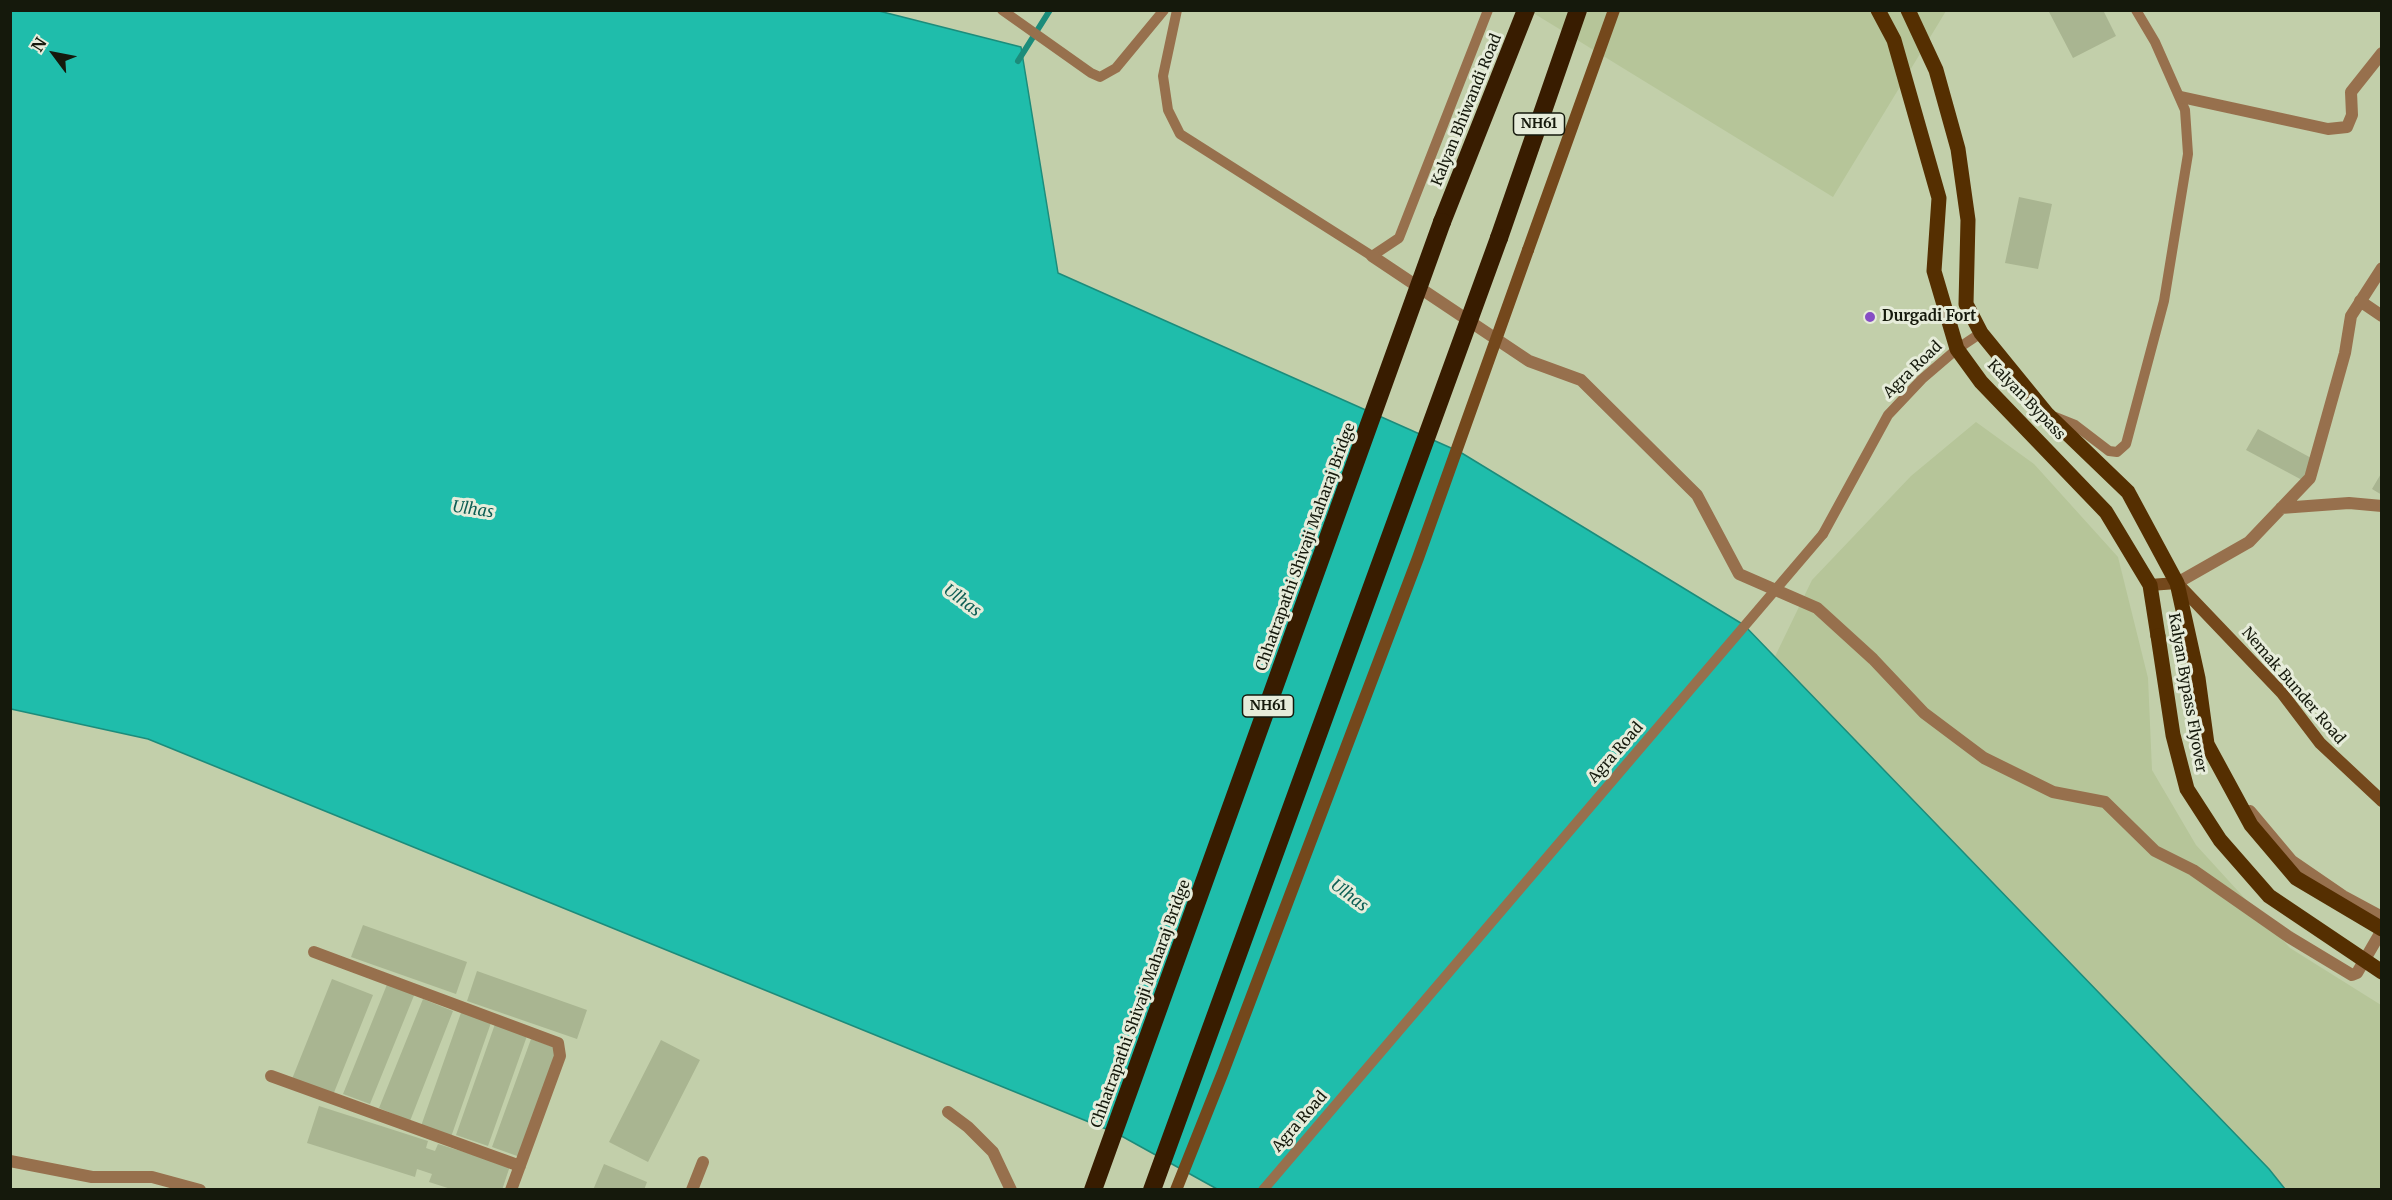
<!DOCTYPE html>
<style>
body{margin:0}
#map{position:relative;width:2392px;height:1200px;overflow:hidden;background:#c2cfaa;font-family:Merriweather,serif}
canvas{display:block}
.frame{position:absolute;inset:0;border:12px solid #15190c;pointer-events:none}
.north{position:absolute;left:24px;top:24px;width:60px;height:60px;-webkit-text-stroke:4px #e6ecda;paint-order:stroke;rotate:302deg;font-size:16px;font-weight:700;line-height:24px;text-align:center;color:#15190c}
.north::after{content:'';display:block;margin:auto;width:21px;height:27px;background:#15190c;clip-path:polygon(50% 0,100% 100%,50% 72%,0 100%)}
</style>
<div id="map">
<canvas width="2392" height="1200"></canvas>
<div class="frame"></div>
<div class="north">N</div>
</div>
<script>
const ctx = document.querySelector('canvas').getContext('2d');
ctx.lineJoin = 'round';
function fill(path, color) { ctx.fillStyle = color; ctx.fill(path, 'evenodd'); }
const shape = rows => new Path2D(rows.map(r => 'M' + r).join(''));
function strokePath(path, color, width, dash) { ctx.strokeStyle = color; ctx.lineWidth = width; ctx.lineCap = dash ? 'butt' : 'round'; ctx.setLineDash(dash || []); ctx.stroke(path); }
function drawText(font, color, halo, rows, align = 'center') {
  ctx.font = font + ' Merriweather,serif'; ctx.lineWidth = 6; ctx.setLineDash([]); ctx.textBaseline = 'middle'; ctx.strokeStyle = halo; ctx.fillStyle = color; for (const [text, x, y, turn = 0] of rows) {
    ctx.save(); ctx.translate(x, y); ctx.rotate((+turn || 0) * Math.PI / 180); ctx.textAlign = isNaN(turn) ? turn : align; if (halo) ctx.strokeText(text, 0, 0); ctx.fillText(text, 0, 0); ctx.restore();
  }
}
fill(shape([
 [1530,11,1946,11,1833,197],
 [1976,422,2034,464,2118,557,2148,678,2152,770,2196,845,2290,948,2381,1005,2381,1189,2258,1189,1767,673,1812,580,1911,476]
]), '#b6c599');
const water = shape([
 [11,11,879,11,1021,47,1058,273,1460,452,1744,625,2269,1169,2285,1189,1217,1189,1116,1133,148,739,11,709,11,11]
]);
fill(water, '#1fbdab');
strokePath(water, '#1c8c7b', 1.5);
strokePath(shape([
 [1018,61,1050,10]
]), '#1c8c7b', 6);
fill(shape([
 [2048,10,2103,10,2116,36,2073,58],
 [2019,197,2052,204,2038,269,2005,263],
 [2258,429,2313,459,2302,480,2246,450],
 [2382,472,2382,495,2372,489],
 [363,925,467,962,456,994,351,957],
 [477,971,587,1010,577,1039,467,1001],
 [332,979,373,995,333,1095,292,1079],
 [388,982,415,993,370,1104,343,1094],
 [423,999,453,1011,410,1121,379,1108],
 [462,1010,492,1020,451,1137,421,1126],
 [495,1024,527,1036,488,1146,456,1135],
 [531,1039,559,1049,520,1157,492,1147],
 [661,1040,700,1060,648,1162,609,1142],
 [319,1106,428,1141,426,1148,435,1151,438,1144,510,1166,502,1190,454,1190,429,1182,432,1174,417,1169,415,1177,307,1143],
 [604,1164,647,1182,644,1190,593,1190]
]), '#a9b591');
strokePath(shape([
 [1002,10,1091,73,1100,77,1116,68,1164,10],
 [1177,10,1163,76,1168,110,1180,134,1372,256,1399,238,1488,10],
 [2055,417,2075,425,2109,451,2117,452,2126,444,2164,301,2188,154,2185,110,2155,42,2136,10],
 [1823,534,1888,415,1922,379,1957,349,1981,333]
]), '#97704d', 10);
strokePath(shape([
 [2181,97,2328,129,2347,127,2352,115,2351,92,2382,53],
 [1372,256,1529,361,1581,380,1697,495,1739,574,1817,608,1873,659,1924,713,1984,758,2053,792,2105,802,2155,851,2193,870,2289,937,2352,975,2357,973,2382,930],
 [2360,301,2382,316],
 [2281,508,2349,503,2382,506],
 [2177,583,2249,542,2310,478,2345,353,2351,316,2382,268],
 [2250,811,2292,861,2343,896,2382,917],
 [314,952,558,1043,560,1056,511,1190],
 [271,1076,520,1166],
 [948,1112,968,1127,993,1152,1011,1190],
 [10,1161,92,1177,152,1177,200,1190],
 [692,1190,703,1162]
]), '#97704d', 12);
strokePath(shape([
 [1528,250,1614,10],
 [2150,585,2177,583,2282,693,2320,743,2382,801]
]), '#74481c', 12);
strokePath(shape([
 [1878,10,1894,40,1939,198,1934,271,1957,349,1981,382,2106,512,2150,585,2158,636],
 [1908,10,1936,70,1958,149,1968,220,1966,304,1981,333,2047,414,2128,492,2177,583,2198,678,2207,744,2251,825,2296,878,2382,929]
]), '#552f01', 15);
strokePath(shape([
 [1442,222,1526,10],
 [1499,238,1578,10]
]), '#381c00', 18);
strokePath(shape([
 [1263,1190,1823,534]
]), '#97704d', 10);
strokePath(shape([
 [1176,1190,1223,1072,1418,558,1528,250]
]), '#74481c', 12);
strokePath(shape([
 [2158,636,2173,735,2187,789,2220,840,2269,896,2382,972]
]), '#552f01', 15);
strokePath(shape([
 [1093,1190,1442,222],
 [1152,1190,1499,238]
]), '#381c00', 18);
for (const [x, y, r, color] of [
 [1870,317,6,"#864dc4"]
]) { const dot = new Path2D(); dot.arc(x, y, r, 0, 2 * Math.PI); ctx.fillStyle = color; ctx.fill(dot); strokePath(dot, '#e6ecda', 2); }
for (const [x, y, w] of [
 [1539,124,51],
 [1268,706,51]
]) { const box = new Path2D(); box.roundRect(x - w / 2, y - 11, w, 22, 4.5); ctx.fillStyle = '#e6ecda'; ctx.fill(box); strokePath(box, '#15190c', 1.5); }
drawText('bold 14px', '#15190c', null, [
 ["NH61",1539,124],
 ["NH61",1268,706]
]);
drawText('15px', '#15190c', '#e6ecda', [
 ["Kalyan Bhiwandi Road",1467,110,-68],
 ["Agra Road",1913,370,-44],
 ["Kalyan Bypass",2026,400,46],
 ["Chhatrapathi Shivaji Maharaj Bridge",1306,547,-70],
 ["Nemak Bunder Road",2293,686,49],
 ["Kalyan Bypass Flyover",2187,693,80],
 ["Agra Road",1616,753,-49],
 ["Chhatrapathi Shivaji Maharaj Bridge",1141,1004,-70],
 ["Agra Road",1300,1122,-49]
]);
drawText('bold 15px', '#15190c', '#e6ecda', [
 ["Durgadi Fort",1882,317]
], 'left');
drawText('italic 16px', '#0d5e54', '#e6ecda', [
 ["Ulhas",473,510,8],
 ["Ulhas",962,601,37],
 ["Ulhas",1349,896,37]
]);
</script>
